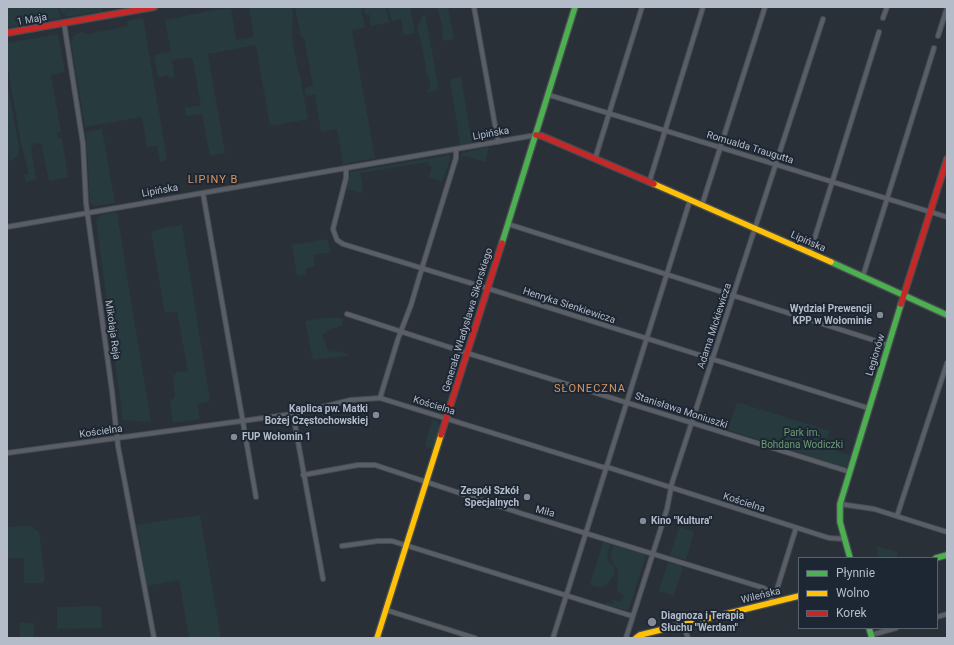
<!DOCTYPE html>
<meta charset="utf-8">
<style>
body{margin:0}
#map{position:relative;width:954px;height:645px;overflow:hidden;background:#2a3038;font-family:Roboto,sans-serif}
canvas{display:block}
.frame{position:absolute;inset:0;border:8px solid #b4bcc9;pointer-events:none}
.legend{position:absolute;left:798px;top:557px;width:140px;height:72px;box-sizing:border-box;background:#1d2633;border:1px solid #59626f;margin:0;padding:5px 7px;list-style:none;font-size:12px;color:#b4bcc9}
.legend li{display:flex;align-items:center;gap:8px;height:20px}
.legend b{width:20px;border:1px solid #59626f}
</style>
<div id="map">
<canvas width="954" height="645"></canvas>
<div class="frame"></div>
<ul class="legend">
<li><b style="height:5px;background:#4caf50"></b>Płynnie</li>
<li><b style="height:5px;background:#ffc107"></b>Wolno</li>
<li><b style="height:5px;background:#c62828"></b>Korek</li>
</ul>
</div>
<script>
const ctx = document.querySelector('canvas').getContext('2d');
ctx.lineJoin = 'round';
function fill(path, color) { ctx.fillStyle = color; ctx.fill(path, 'evenodd'); }
const shape = rows => new Path2D(rows.map(r => 'M' + r).join(''));
function strokePath(path, color, width, dash) { ctx.strokeStyle = color; ctx.lineWidth = width; ctx.lineCap = dash ? 'butt' : 'round'; ctx.setLineDash(dash || []); ctx.stroke(path); }
function drawText(font, color, halo, rows, align = 'center') {
  ctx.font = font + ' Roboto,sans-serif'; ctx.lineWidth = 4; ctx.setLineDash([]); ctx.textBaseline = 'middle'; ctx.strokeStyle = halo; ctx.fillStyle = color; for (const [text, x, y, turn = 0] of rows) {
    ctx.save(); ctx.translate(x, y); ctx.rotate((+turn || 0) * Math.PI / 180); ctx.textAlign = isNaN(turn) ? turn : align; if (halo) ctx.strokeText(text, 0, 0); ctx.fillText(text, 0, 0); ctx.restore();
  }
}
fill(shape([
 [7,7,58,7,61,18,27,24,27,20,21,20,21,25,7,28],
 [60,7,102,7,103,11,66,17,65,14,63,14,61,11],
 [249,7,292,7,293,14,292,39,299,75,300,75,308,119,270,126,256,45,208,54,225,153,210,156,202,114,186,116,185,108,201,105,192,57,172,60,175,77,169,78,168,75,158,77,154,55,171,52,165,20,215,10,231,8,236,40,254,37],
 [295,7,361,7,365,27,352,30,375,158,343,164,337,129,321,132,315,95,306,96,304,88,313,86,304,37,301,37],
 [364,7,386,7,389,22,371,26,369,14,365,15],
 [388,7,410,7,415,33,404,35,401,19,392,21],
 [437,7,448,7,454,39,443,41,442,25],
 [425,14,439,90,427,92,427,90,430,89,430,81,427,74,422,46,417,27,422,17],
 [143,18,167,159,165,161,160,162,157,146,147,147,142,117,85,127,71,42,73,39,73,37,76,34,82,32,87,34,128,26,127,21],
 [58,34,65,72,51,75,61,132,57,133,59,139,62,139,68,177,49,181,41,143,34,144,31,148,36,179,26,182,24,175,29,174,21,143,7,64,7,43],
 [461,77,472,143,460,145,450,79],
 [7,81,19,147,18,155,14,159,9,161,7,150],
 [102,129,115,203,95,206,90,203,86,132],
 [489,147,485,162,464,156,460,160,462,153],
 [449,155,451,157,442,182,429,177,432,167,429,166,428,162,360,173,363,188,361,193,347,189,350,172],
 [117,212,138,344,151,422,123,420,96,221,101,215],
 [182,225,210,401,198,404,200,419,173,423,170,402,175,397,173,375,176,375,176,372,188,371,177,312,165,313,151,232,163,228],
 [327,239,331,252,313,255,315,266,305,269,306,274,297,276,292,245],
 [326,318,343,318,342,326,331,329,322,335,329,352,336,351,351,355,313,360,305,321],
 [737,402,830,431,825,447,850,455,846,468,728,430],
 [432,420,437,421,440,426,434,449,426,447,425,445],
 [200,515,221,638,189,638,179,580,147,586,137,525],
 [31,526,39,532,45,580,43,583,24,583,24,558,7,558,7,527],
 [679,527,694,532,686,560,670,555],
 [603,542,610,544,607,560,614,567,615,571,614,575,605,587,602,586,602,588,590,585],
 [613,545,646,555,628,611,606,604,606,602,613,604,614,600,621,602,624,595,621,594,621,592,617,591,618,569,610,559],
 [876,546,897,552,898,558,879,558],
 [668,562,683,567,674,596,659,591],
 [101,606,102,628,57,629,57,607],
 [20,623,34,623,34,638,20,638]
]), '#273a3e');
const street = shape([
 [474,7,498,142],
 [883,18,887,7],
 [64,23,83,144,86,203,112,391,118,446,154,638],
 [938,36,947,8],
 [549,95,947,217],
 [595,159,642,7],
 [346,168,346,178,333,229,337,240,343,244,480,286,868,408],
 [649,183,703,7],
 [203,193,256,497],
 [702,205,765,7],
 [508,224,889,345],
 [7,227,536,135],
 [810,253,879,32],
 [863,276,934,48],
 [347,314,467,353,850,472],
 [380,398,398,339,411,305,422,268,456,158,456,149],
 [293,414,323,579],
 [7,453,293,414,351,400,380,398,602,467,607,467,829,538,844,539],
 [303,475,358,465,375,465,523,514,764,588,770,593,772,603],
 [840,504,874,509,947,532],
 [897,516,947,363],
 [342,546,378,541,392,541,632,616],
 [769,592,774,592,777,589,796,528],
 [386,610,475,638],
 [937,617,947,614],
 [683,624,688,638],
 [871,635,896,628],
 [553,638,690,200],
 [626,638,667,509,672,483,823,19]
]);
const fast = shape([
 [502,243,575,7],
 [831,262,947,315],
 [850,558,840,522,840,504,901,304],
 [936,558,947,555],
 [869,628,872,638]
]);
const slow = shape([
 [654,184,831,262],
 [377,638,441,435],
 [636,638,640,635,799,596]
]);
const jam = shape([
 [7,33,154,7],
 [536,135,542,136,654,184],
 [901,304,947,159],
 [441,435,502,243]
]);
strokePath(street, '#484c53', 6);
strokePath(fast, '#484c53', 8);
strokePath(slow, '#484c53', 8);
strokePath(jam, '#484c53', 8);
strokePath(street, '#5a5e66', 4);
strokePath(fast, '#4caf50', 5.5);
strokePath(slow, '#ffc107', 5.5);
strokePath(jam, '#c62828', 5.5);
for (const [x, y, r, color] of [
 [880,315,4,"#848b96"],
 [376,415,4,"#848b96"],
 [234,437,4,"#848b96"],
 [527,497,4,"#848b96"],
 [643,521,4,"#848b96"],
 [652,622,5,"#848b96"]
]) { const dot = new Path2D(); dot.arc(x, y, r, 0, 2 * Math.PI); ctx.fillStyle = color; ctx.fill(dot); strokePath(dot, '#1d2633', 1.5); }
drawText('10px', '#b4bcc9', '#1d2633', [
 ["1 Maja",32,20,-10],
 ["Lipińska",491,134,-10],
 ["Romualda Traugutta",750,148,17],
 ["Lipińska",160,191,-10],
 ["Lipińska",808,242,24],
 ["Henryka Sienkiewicza",569,306,18],
 ["Generała Władysława Sikorskiego",468,320,-73],
 ["Adama Mickiewicza",715,326,-72],
 ["Mikołaja Reja",112,330,82],
 ["Legionów",876,355,-73],
 ["Kościelna",434,406,17],
 ["Stanisława Moniuszki",681,411,18],
 ["Kościelna",101,432,-8],
 ["Kościelna",744,503,18],
 ["Miła",545,512,15],
 ["Wileńska",761,596,-14]
]);
drawText('bold 10px', '#b4bcc9', '#1d2633', [
 ["Wydział Prewencji",872,309],
 ["KPP w Wołominie",872,321],
 ["Kaplica pw. Matki",368,409],
 ["Bożej Częstochowskiej",368,421],
 ["FUP Wołomin 1",242,437,"left"],
 ["Zespół Szkół",519,491],
 ["Specjalnych",519,503],
 ["Kino \"Kultura\"",651,521,"left"],
 ["Diagnoza i Terapia",661,616,"left"],
 ["Słuchu \"Werdam\"",661,628,"left"]
], 'right');
drawText('10px', '#6b9a76', '#1d2633', [
 ["Park im.",802,433],
 ["Bohdana Wodiczki",802,445]
]);
ctx.letterSpacing = '1px';
drawText('11px', '#d59563', '#1d2633', [
 ["LIPINY B",213,180],
 ["SŁONECZNA",590,389]
]);
ctx.letterSpacing = '0px';
</script>
